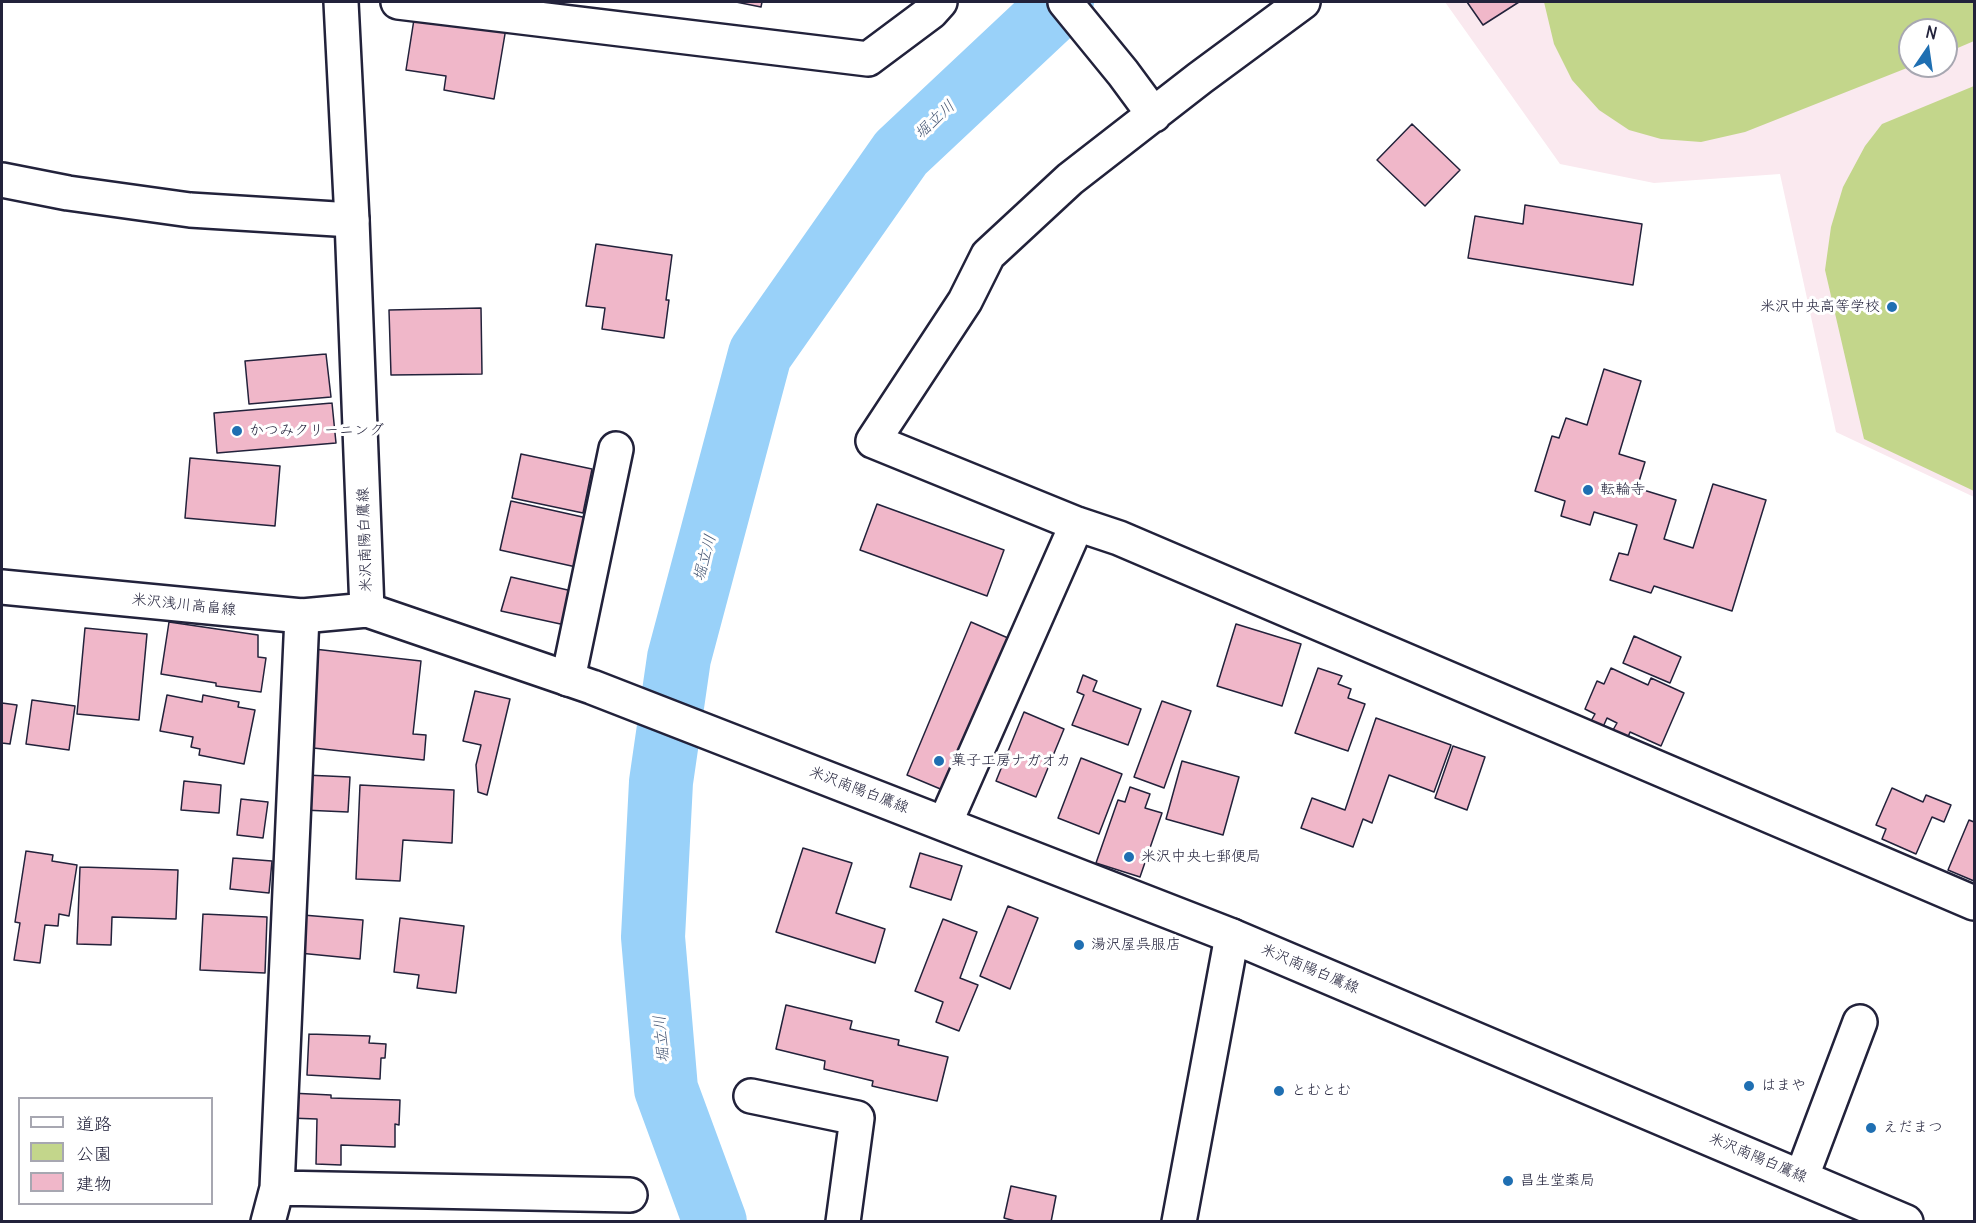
<!DOCTYPE html>
<meta charset="utf-8">
<style>
body{margin:0}
#map{position:relative;width:1976px;height:1223px;overflow:hidden;background:#fff;font-family:Delius,"Klee One",sans-serif}
canvas{display:block}
.frame{position:absolute;inset:0;border:3px solid #22223b;pointer-events:none}
.legend{position:absolute;left:18px;top:1097px;width:195px;height:108px;box-sizing:border-box;background:#fff;border:2px solid #a7a7b1;margin:0;padding:8px 10px;list-style:none;font-size:18px;color:#22223b}
.legend li{display:flex;align-items:center;gap:12px;height:30px}
.legend b{width:30px;border:2px solid #a7a7b1}
.north{position:absolute;left:1898px;top:18px;width:60px;height:60px;box-sizing:border-box;background:#fff;border:2px solid #a7a7b1;border-radius:50%;rotate:13deg;font-size:16px;font-weight:700;line-height:24px;text-align:center;color:#22223b}
.north::after{content:'';display:block;margin:auto;width:21px;height:27px;background:#1f6fb2;clip-path:polygon(50% 0,100% 100%,50% 72%,0 100%)}
</style>
<div id="map">
<canvas width="1976" height="1223"></canvas>
<div class="frame"></div>
<ul class="legend">
<li><b style="height:8px;background:#fff"></b>道路</li>
<li><b style="height:16px;background:#c3d68b"></b>公園</li>
<li><b style="height:16px;background:#f0b7c9"></b>建物</li>
</ul>
<div class="north">N</div>
</div>
<script>
const ctx = document.querySelector('canvas').getContext('2d');
ctx.lineJoin = 'round';
function fill(path, color) { ctx.fillStyle = color; ctx.fill(path, 'evenodd'); }
const shape = rows => new Path2D(rows.map(r => 'M' + r).join(''));
function strokePath(path, color, width, dash) { ctx.strokeStyle = color; ctx.lineWidth = width; ctx.lineCap = dash ? 'butt' : 'round'; ctx.setLineDash(dash || []); ctx.stroke(path); }
function drawText(font, color, halo, rows, align = 'center') {
  ctx.font = font + ' Delius,"Klee One",sans-serif'; ctx.lineWidth = 6; ctx.setLineDash([]); ctx.textBaseline = 'middle'; ctx.strokeStyle = halo; ctx.fillStyle = color; for (const [text, x, y, turn = 0] of rows) {
    ctx.save(); ctx.translate(x, y); ctx.rotate((+turn || 0) * Math.PI / 180); ctx.textAlign = isNaN(turn) ? turn : align; if (halo) ctx.strokeText(text, 0, 0); ctx.fillText(text, 0, 0); ctx.restore();
  }
}
fill(shape([
 [1445,2,1974,2,1974,497,1836,432,1780,174,1654,183,1560,164],
 [1910,30,1946,30,1946,66,1910,66]
]), '#fae9ef');
fill(shape([
 [1544,2,1974,2,1974,41,1946,53,1946,30,1910,30,1910,66,1912,66,1745,132,1701,142,1661,139,1629,130,1599,110,1572,80,1554,44],
 [1974,86,1974,491,1864,439,1825,270,1831,227,1843,187,1865,146,1882,124]
]), '#c3d68b');
strokePath(shape([
 [715,1222,666,1089,653,937,661,782,679,658,760,354,901,153,1062,2]
]), '#99d1f9', 64);
const building = shape([
 [736,2,762,2,761,7,736,2],
 [1467,2,1519,2,1483,25,1467,2],
 [415,13,506,28,494,99,444,90,446,76,406,70,415,13],
 [1412,124,1460,170,1425,206,1377,160,1412,124],
 [1525,205,1642,224,1633,285,1468,258,1475,216,1523,224,1525,205],
 [596,244,672,255,666,300,669,300,664,338,602,329,605,308,586,306,596,244],
 [481,308,482,374,391,375,389,310,481,308],
 [326,354,331,397,249,404,245,361,326,354],
 [1604,369,1641,381,1619,454,1645,462,1637,488,1676,500,1664,539,1693,548,1713,484,1766,500,1732,611,1654,586,1651,593,1610,580,1619,553,1628,555,1637,525,1594,512,1590,525,1561,516,1565,501,1535,491,1552,436,1559,438,1566,418,1587,425,1604,369],
 [332,403,336,443,217,453,214,413,332,403],
 [521,454,592,469,583,513,512,498,521,454],
 [190,458,280,466,275,526,185,518,190,458],
 [511,501,587,518,576,567,500,550,511,501],
 [877,504,1004,550,987,596,860,550,877,504],
 [511,577,572,591,565,625,501,611,511,577],
 [169,622,258,635,258,657,266,658,261,692,216,686,216,683,161,674,169,622],
 [971,622,1015,641,950,793,907,775,971,622],
 [1236,624,1301,644,1282,706,1217,686,1236,624],
 [85,628,147,634,139,720,77,714,85,628],
 [1634,636,1681,657,1670,683,1623,663,1634,636],
 [314,649,421,661,413,734,426,735,424,760,304,747,314,649],
 [1318,668,1342,676,1338,684,1351,689,1348,698,1365,704,1348,751,1295,733,1318,668],
 [1611,668,1648,685,1651,678,1684,693,1661,746,1630,732,1628,737,1613,730,1617,723,1607,718,1603,727,1591,721,1595,714,1585,709,1597,681,1604,684,1611,668],
 [1083,675,1097,681,1093,691,1141,709,1128,745,1072,725,1084,695,1077,692,1083,675],
 [475,691,510,699,487,795,478,792,476,765,481,745,463,741,475,691],
 [167,695,202,702,203,695,239,702,238,707,255,710,244,764,199,755,200,749,191,747,193,737,160,731,167,695],
 [32,700,75,706,69,750,26,744,32,700],
 [1162,701,1191,711,1164,788,1134,777,1162,701],
 [2,703,17,705,10,744,2,743,2,703],
 [1024,712,1064,729,1036,797,996,781,1024,712],
 [1376,718,1451,745,1434,792,1389,775,1372,823,1363,819,1353,847,1301,828,1312,798,1345,810,1376,718],
 [1453,746,1485,757,1467,810,1435,798,1453,746],
 [1081,758,1122,774,1099,834,1058,818,1081,758],
 [1182,761,1239,777,1223,835,1166,819,1182,761],
 [305,775,350,777,348,812,303,810,305,775],
 [184,781,221,785,219,813,181,810,184,781],
 [360,785,454,790,452,843,403,840,400,881,356,879,360,785],
 [1130,787,1150,794,1145,808,1162,813,1140,877,1096,863,1118,800,1125,802,1130,787],
 [1892,788,1923,802,1926,795,1951,805,1944,822,1932,817,1916,854,1882,839,1886,829,1876,825,1892,788],
 [241,799,268,802,263,838,237,835,241,799],
 [1969,820,1974,822,1974,881,1948,870,1969,820],
 [803,848,852,863,836,913,885,929,875,963,776,932,803,848],
 [26,851,53,855,52,861,77,865,69,916,59,914,58,926,45,925,40,963,14,960,20,923,15,922,26,851],
 [920,853,962,866,951,900,910,887,920,853],
 [233,858,272,861,269,893,230,889,233,858],
 [80,867,178,870,176,919,112,917,111,945,77,944,80,867],
 [1008,906,1038,918,1010,989,980,976,1008,906],
 [203,914,267,917,265,973,200,970,203,914],
 [303,915,363,920,360,959,299,953,303,915],
 [400,918,464,926,456,993,417,988,419,975,394,972,400,918],
 [943,919,977,932,960,978,978,985,959,1031,936,1022,943,1002,915,991,943,919],
 [786,1005,852,1021,850,1029,899,1040,898,1045,948,1057,937,1101,872,1086,873,1081,824,1069,825,1061,776,1049,786,1005],
 [309,1034,370,1036,369,1043,386,1044,385,1058,381,1058,380,1079,307,1075,309,1034],
 [290,1093,331,1095,331,1098,400,1100,399,1125,395,1124,395,1147,341,1145,341,1165,316,1164,317,1119,289,1118,290,1093],
 [1011,1186,1056,1196,1051,1222,1019,1222,1004,1218,1011,1186]
]);
fill(building, '#f0b7c9');
strokePath(building, '#22223b', 1.5);
const minor = shape([
 [398,2,868,59,931,12,940,2],
 [1065,2,1123,73,1154,115],
 [1303,2,1200,78,1070,179,988,255,965,301,873,441,1077,524,1119,538,1974,903],
 [2,180,68,193,190,210,352,220],
 [568,679,616,449],
 [945,823,1077,524],
 [751,1096,857,1118,843,1222],
 [1802,1176,1860,1022],
 [277,1188,630,1195],
 [268,1222,277,1188,302,616],
 [1179,1222,1232,936]
]);
const major = shape([
 [341,2,352,220,367,610],
 [2,587,302,616,367,610,592,687,1232,936,1906,1222]
]);
strokePath(minor, '#22223b', 38);
strokePath(major, '#22223b', 38);
strokePath(minor, '#fff', 33);
strokePath(major, '#fff', 33);
for (const [x, y, r, color] of [
 [1892,307,6,"#1f6fb2"],
 [237,431,6,"#1f6fb2"],
 [1588,490,6,"#1f6fb2"],
 [939,761,6,"#1f6fb2"],
 [1129,857,6,"#1f6fb2"],
 [1079,945,6,"#1f6fb2"],
 [1749,1086,6,"#1f6fb2"],
 [1279,1091,6,"#1f6fb2"],
 [1871,1128,6,"#1f6fb2"],
 [1508,1181,6,"#1f6fb2"]
]) { const dot = new Path2D(); dot.arc(x, y, r, 0, 2 * Math.PI); ctx.fillStyle = color; ctx.fill(dot); strokePath(dot, '#fff', 2); }
drawText('15px', '#22223b', '#fff', [
 ["米沢中央高等学校",1880,307,"right"],
 ["かつみクリーニング",249,431],
 ["転輪寺",1600,490],
 ["菓子工房ナガオカ",951,761],
 ["米沢中央七郵便局",1141,857],
 ["湯沢屋呉服店",1091,945],
 ["はまや",1761,1086],
 ["とむとむ",1291,1091],
 ["えだまつ",1883,1128],
 ["昌生堂薬局",1520,1181]
], 'left');
drawText('15px', '#22223b', '#fff', [
 ["米沢南陽白鷹線",365,540,-92],
 ["米沢浅川高畠線",184,605,6],
 ["米沢南陽白鷹線",859,790,21],
 ["米沢南陽白鷹線",1310,969,23],
 ["米沢南陽白鷹線",1758,1158,23]
]);
drawText('italic 16px', '#465774', '#fff', [
 ["堀立川",935,120,-43],
 ["堀立川",705,558,-75],
 ["堀立川",662,1039,-95]
]);
</script>
